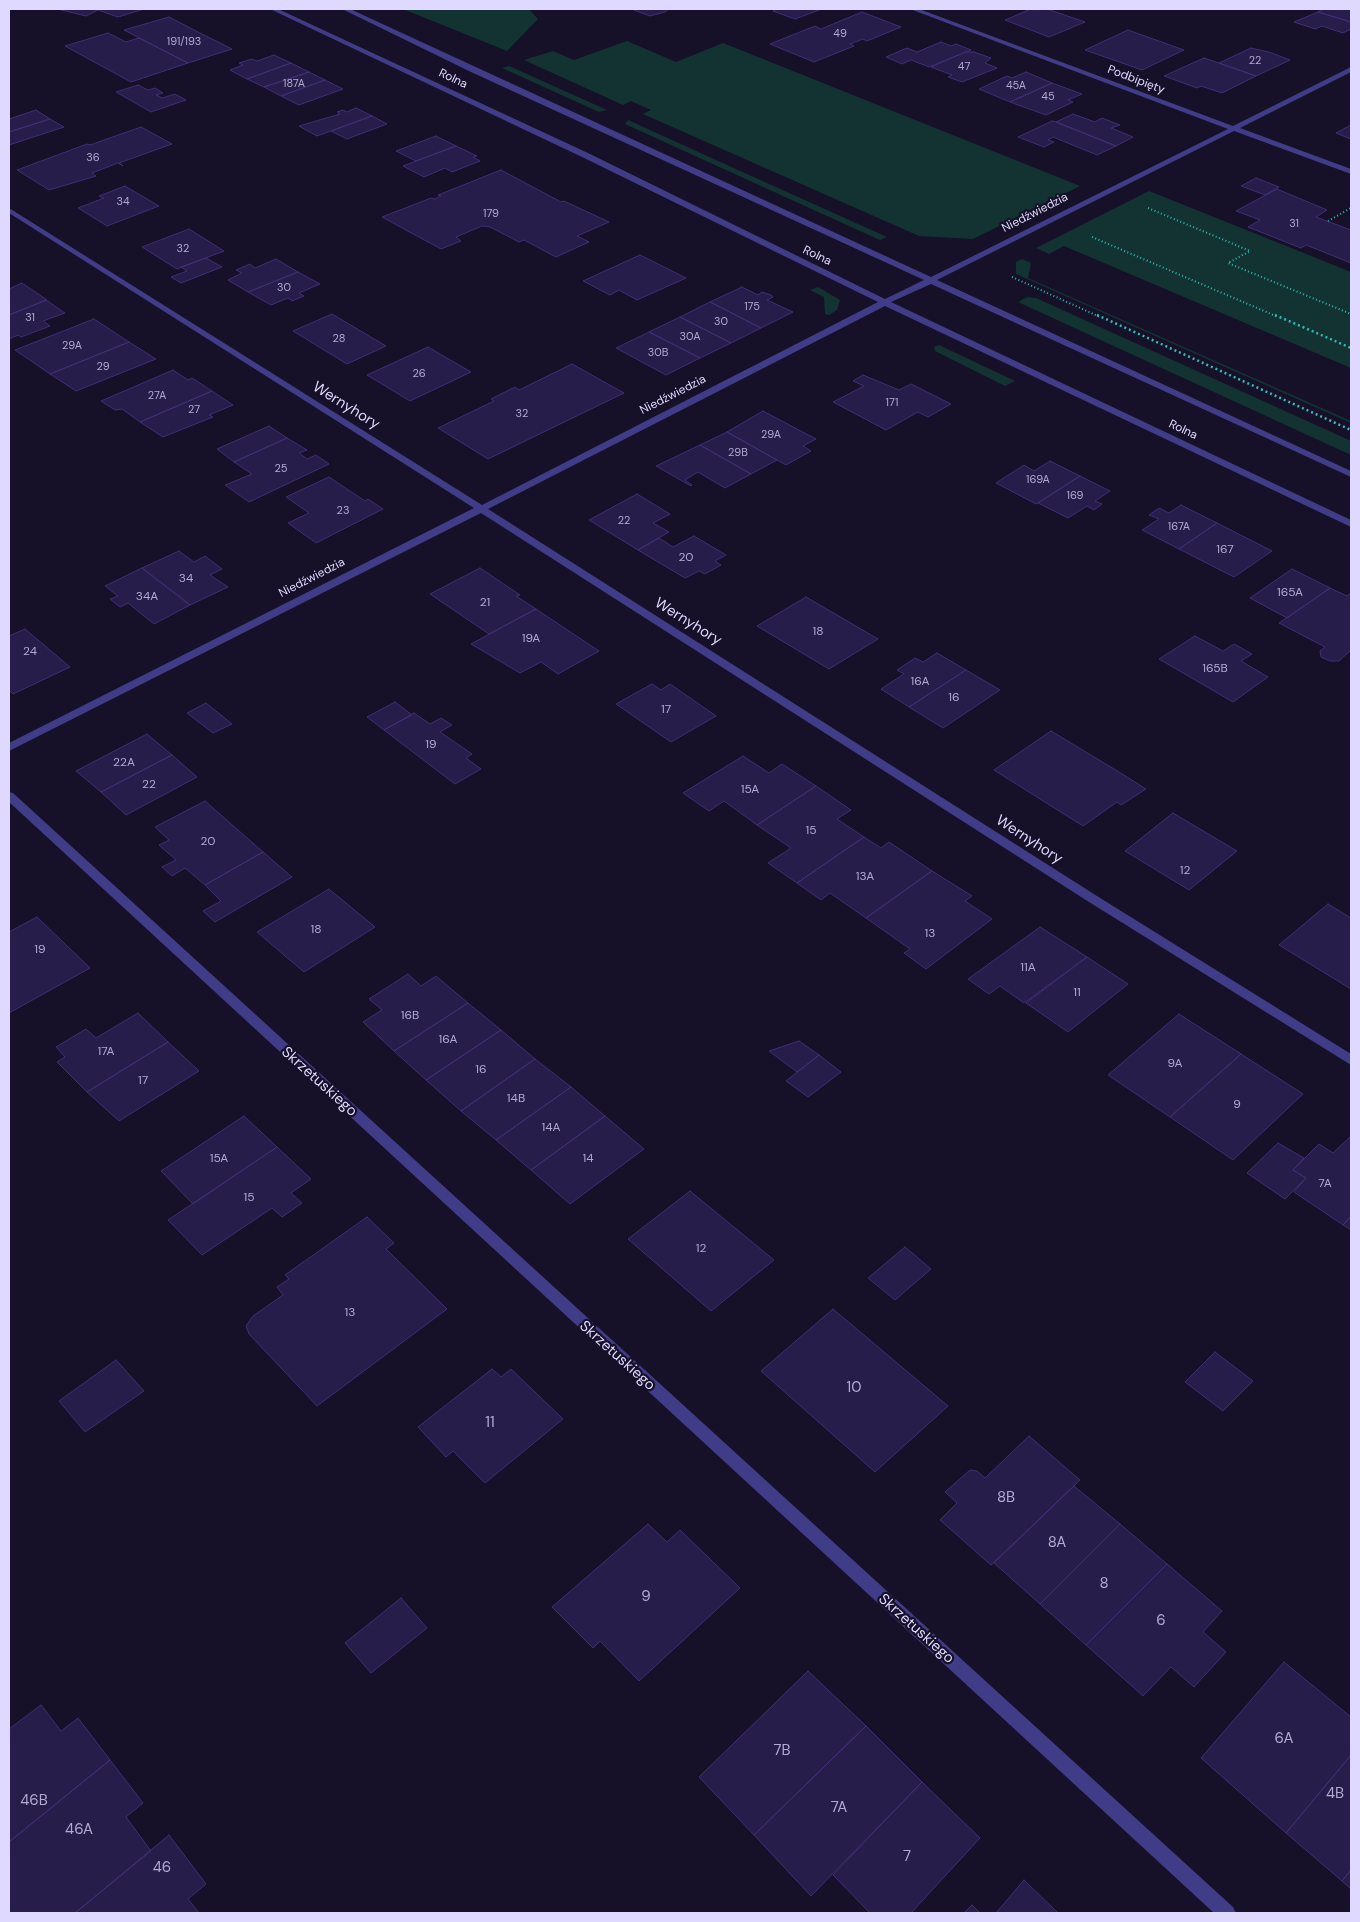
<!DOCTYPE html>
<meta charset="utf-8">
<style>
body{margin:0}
#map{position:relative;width:1360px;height:1922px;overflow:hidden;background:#161029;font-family:"DM Sans",sans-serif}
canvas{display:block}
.frame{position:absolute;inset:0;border:10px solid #dfd9ff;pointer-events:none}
</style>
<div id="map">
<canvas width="1360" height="1922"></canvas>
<div class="frame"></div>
</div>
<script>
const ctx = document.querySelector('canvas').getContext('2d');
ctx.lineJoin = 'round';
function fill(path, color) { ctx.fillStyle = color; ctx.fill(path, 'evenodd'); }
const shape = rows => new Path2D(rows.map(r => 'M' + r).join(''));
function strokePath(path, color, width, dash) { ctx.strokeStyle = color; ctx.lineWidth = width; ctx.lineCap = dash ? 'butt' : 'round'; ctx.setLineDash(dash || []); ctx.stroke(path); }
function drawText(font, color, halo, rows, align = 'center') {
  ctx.font = font + ' "DM Sans",sans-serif'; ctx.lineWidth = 4.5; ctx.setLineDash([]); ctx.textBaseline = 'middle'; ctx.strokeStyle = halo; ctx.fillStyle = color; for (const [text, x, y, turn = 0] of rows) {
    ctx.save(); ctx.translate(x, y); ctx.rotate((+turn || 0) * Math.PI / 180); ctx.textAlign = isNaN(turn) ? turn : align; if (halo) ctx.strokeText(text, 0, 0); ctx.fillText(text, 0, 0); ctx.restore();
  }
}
fill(shape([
 [403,9,529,9,538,19,507,51],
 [627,41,676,62,723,43,1080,186,973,239,919,236,643,114,651,110,631,101,623,105,524,60,553,51,574,60],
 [509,66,607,110,599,112,502,68],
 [628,120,738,170,887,237,880,240,827,216,625,124],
 [1149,191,1351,272,1351,368,1064,246,1049,254,1036,248],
 [1022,259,1031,263,1028,278,1351,421,1351,423,1016,274,1016,262],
 [818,287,840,300,837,310,829,315,825,314,824,297,810,290],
 [1027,297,1036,298,1351,441,1351,455,1018,302],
 [939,345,1015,381,1005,386,935,351,934,347]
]), '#133333');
const building = shape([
 [57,9,144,9,118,17,98,10,86,16,57,9],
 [631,9,669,9,665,12,650,16,631,9],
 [778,9,822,9,795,19,773,11,778,9],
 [1031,9,1047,9,1085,22,1049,37,1005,20,1031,9],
 [1324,9,1351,9,1351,22,1318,12,1324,9],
 [862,12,901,27,867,41,863,39,850,44,854,46,814,62,770,44,815,26,821,29,862,12],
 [1318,12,1351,22,1351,29,1343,33,1322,26,1315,29,1294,22,1318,12],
 [169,17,200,33,232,49,188,63,124,30,169,17],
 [1128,30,1184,50,1142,70,1085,50,1128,30],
 [108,33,126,42,139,38,188,63,131,82,65,46,108,33],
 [941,42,951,46,956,44,971,50,929,67,911,60,902,64,886,57,907,48,917,52,941,42],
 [1251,48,1269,52,1290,60,1256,76,1219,63,1251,48],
 [965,52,974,52,991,58,985,63,997,68,962,82,948,77,952,75,931,67,965,52],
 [274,55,291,63,247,79,230,70,243,65,239,63,252,59,257,61,274,55],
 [1204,58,1219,63,1256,76,1222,93,1201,86,1197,88,1164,76,1204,58],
 [291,63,309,72,264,87,247,79,291,63],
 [309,72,325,80,281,96,264,87,309,72],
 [1026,72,1052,83,1010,102,979,89,1007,76,1012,78,1026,72],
 [325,80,343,89,299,105,281,96,325,80],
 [1052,83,1082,94,1068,100,1073,102,1046,115,1010,102,1052,83],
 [138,85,148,90,155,88,163,93,156,95,162,98,175,94,186,100,151,112,116,92,138,85],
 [356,108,372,116,317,136,299,126,340,114,337,112,343,110,347,112,356,108],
 [36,110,50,119,9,132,9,119,36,110],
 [1073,114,1095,122,1102,118,1120,125,1111,128,1133,137,1116,146,1056,122,1073,114],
 [372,116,387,124,347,139,331,131,372,116],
 [50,119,64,127,9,145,9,132,50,119],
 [1052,121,1056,122,1116,146,1097,155,1053,137,1048,140,1054,142,1044,147,1018,137,1052,121],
 [1351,125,1351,139,1336,133,1351,125],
 [141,127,172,144,119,163,123,166,118,163,92,173,96,176,49,190,17,170,87,144,90,145,141,127],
 [436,136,456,146,416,161,396,151,436,136],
 [456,146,477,156,473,157,480,161,452,172,445,168,424,177,403,166,456,146],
 [501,170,561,202,564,201,609,222,577,236,589,242,556,257,524,240,519,242,490,227,482,226,456,237,461,241,441,249,382,217,431,198,435,199,441,196,438,195,501,170],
 [1256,178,1279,187,1265,195,1241,186,1256,178],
 [125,186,159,206,107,226,78,208,104,198,99,196,125,186],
 [1277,189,1327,210,1316,217,1351,230,1351,263,1306,245,1301,248,1248,227,1260,220,1236,211,1277,189],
 [189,229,224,251,177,269,142,247,189,229],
 [640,255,686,278,637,300,619,290,610,295,583,281,640,255],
 [206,258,222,267,181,283,171,277,187,271,181,267,206,258],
 [276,259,298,272,248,292,228,280,242,273,236,270,250,264,255,268,276,259],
 [298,272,320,284,299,293,304,296,292,301,288,298,271,305,248,292,298,272],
 [22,283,47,300,9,315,9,289,22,283],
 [742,287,758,295,762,292,771,295,773,297,767,300,793,312,761,328,710,302,742,287],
 [46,300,65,313,43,321,50,326,21,337,18,335,9,339,9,315,46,300],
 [710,302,761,328,731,343,680,317,710,302],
 [332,314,386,346,347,364,293,331,332,314],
 [680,317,731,343,700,358,649,332,680,317],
 [94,319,129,342,50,374,15,350,94,319],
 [649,332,700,358,666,375,616,348,649,332],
 [129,342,156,359,76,391,50,374,129,342],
 [428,347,471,372,410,401,367,375,428,347],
 [572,364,624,393,488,459,438,428,494,401,491,399,515,387,519,390,572,364],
 [173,370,188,380,192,378,212,391,140,422,122,409,115,410,101,401,173,370],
 [863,375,899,390,911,384,951,404,928,417,918,412,886,430,833,402,864,386,853,381,863,375],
 [212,391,233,405,209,415,213,417,163,437,140,422,212,391],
 [763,411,816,439,803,446,811,451,786,465,727,432,763,411],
 [269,426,287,438,234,462,217,449,269,426],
 [727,432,777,460,751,474,700,445,727,432],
 [287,438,307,450,299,453,307,459,316,455,329,464,249,502,225,485,252,474,234,462,287,438],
 [700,445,751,474,725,488,698,472,685,480,692,485,691,486,656,466,700,445],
 [1050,461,1080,476,1036,504,996,483,1024,465,1034,471,1050,461],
 [1080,476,1110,491,1095,501,1102,504,1094,510,1087,506,1068,518,1038,503,1080,476],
 [329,477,365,501,368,499,383,509,316,543,288,523,309,513,286,497,329,477],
 [637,494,670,514,653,523,669,532,638,550,589,520,637,494],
 [1181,505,1217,523,1179,549,1142,530,1159,519,1149,515,1159,508,1169,513,1181,505],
 [1217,523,1272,551,1234,577,1179,549,1217,523],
 [694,536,726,555,715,561,721,565,705,574,699,571,685,578,638,550,659,538,673,547,694,536],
 [179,551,194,562,205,556,222,569,210,575,228,587,190,605,142,568,179,551],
 [142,568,185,601,190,605,154,624,128,603,120,607,110,599,118,596,105,586,142,568],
 [480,568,520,595,516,596,536,609,489,634,430,594,480,568],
 [1292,569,1330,588,1287,618,1250,598,1292,569],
 [1330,588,1347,596,1351,593,1351,650,1339,661,1330,661,1321,657,1320,651,1325,647,1279,623,1330,588],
 [806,597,878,639,829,669,757,626,806,597],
 [536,609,599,651,558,674,541,662,520,673,471,644,536,609],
 [25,629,70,667,13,694,9,690,9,636,25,629],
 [1195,636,1223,651,1234,644,1252,654,1241,661,1268,677,1233,702,1159,659,1195,636],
 [937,653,966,670,909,707,881,689,904,674,897,670,915,658,923,662,937,653],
 [966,670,1000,690,943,728,909,707,966,670],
 [652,684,661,690,670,684,716,716,671,742,616,704,652,684],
 [395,702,412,715,384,730,367,717,395,702],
 [206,703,232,724,213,733,187,713,206,703],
 [414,713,430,724,441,718,452,725,440,732,472,754,466,758,481,769,455,784,384,730,414,713],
 [1051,731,1119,772,1146,789,1121,805,1117,802,1083,826,994,770,1051,731],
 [147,734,172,755,101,792,76,771,147,734],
 [172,755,197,777,126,815,101,792,172,755],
 [743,756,769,773,782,764,816,786,757,825,724,801,709,811,683,793,743,756],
 [816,786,851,810,837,819,864,837,797,883,768,863,791,848,757,825,816,786],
 [205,801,263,852,205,885,185,868,172,876,162,867,176,860,159,845,169,840,155,827,205,801],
 [1173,813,1237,851,1189,890,1125,851,1173,813],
 [864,837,881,848,889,842,932,871,866,918,830,893,821,900,797,883,864,837],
 [263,852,292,877,215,922,203,911,221,901,205,885,263,852],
 [932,871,972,896,965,901,992,919,926,969,904,953,910,949,866,918,932,871],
 [329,889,375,927,304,972,257,932,329,889],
 [1328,904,1351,918,1351,989,1279,945,1328,904],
 [37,917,90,968,9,1013,9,932,37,917],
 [1040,927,1087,957,1024,1003,1000,986,989,994,968,979,1040,927],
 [1087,957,1128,984,1068,1032,1026,1003,1087,957],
 [408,974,421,986,436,976,468,1003,394,1051,363,1022,382,1010,369,999,408,974],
 [468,1003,501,1030,426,1080,394,1051,468,1003],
 [138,1013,168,1042,87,1092,57,1062,65,1057,56,1047,86,1029,96,1038,138,1013],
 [1179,1014,1241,1054,1170,1117,1108,1075,1179,1014],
 [501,1030,535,1059,461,1111,426,1080,501,1030],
 [799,1041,819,1055,797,1072,769,1051,799,1041],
 [168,1042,199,1071,119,1121,87,1092,168,1042],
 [1241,1054,1303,1094,1233,1160,1170,1117,1241,1054],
 [819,1055,841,1072,808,1097,786,1081,819,1055],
 [535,1059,571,1087,496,1140,461,1111,535,1059],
 [571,1087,605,1116,531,1170,496,1140,571,1087],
 [244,1116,277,1147,193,1204,161,1171,244,1116],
 [605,1116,644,1149,570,1204,531,1170,605,1116],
 [1351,1136,1351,1216,1343,1225,1294,1192,1306,1178,1293,1170,1319,1144,1333,1153,1351,1136],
 [1278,1143,1304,1158,1293,1170,1306,1178,1285,1199,1247,1173,1278,1143],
 [277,1147,311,1179,291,1193,302,1203,282,1217,272,1208,202,1255,168,1220,277,1147],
 [690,1191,774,1260,711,1311,628,1239,690,1191],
 [1351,1216,1351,1230,1343,1225,1351,1216],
 [367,1217,394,1243,386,1249,447,1309,317,1406,249,1334,246,1326,253,1316,283,1295,277,1287,289,1279,285,1275,367,1217],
 [905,1247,931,1269,895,1300,868,1278,905,1247],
 [833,1309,948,1406,875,1472,761,1371,833,1309],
 [1215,1352,1253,1381,1223,1411,1185,1382,1215,1352],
 [116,1360,144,1391,85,1432,59,1401,116,1360],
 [492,1369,501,1377,511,1369,563,1419,485,1483,453,1451,446,1457,418,1427,492,1369],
 [1029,1436,1080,1480,991,1565,940,1520,957,1503,945,1492,970,1470,977,1471,985,1478,1029,1436],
 [1074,1486,1120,1524,1040,1604,994,1563,1074,1486],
 [648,1524,667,1542,680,1530,740,1588,639,1681,600,1641,593,1648,552,1607,648,1524],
 [1120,1524,1167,1564,1086,1645,1040,1604,1120,1524],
 [1167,1564,1222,1611,1203,1632,1226,1652,1194,1687,1171,1667,1143,1696,1086,1645,1167,1564],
 [401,1598,427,1628,371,1673,345,1643,401,1598],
 [1284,1662,1351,1717,1351,1755,1286,1833,1201,1758,1284,1662],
 [808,1671,866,1726,754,1835,699,1777,808,1671],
 [41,1705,61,1731,78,1718,110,1760,9,1842,9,1729,41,1705],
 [866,1726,922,1782,811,1896,754,1835,866,1726],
 [1351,1755,1351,1870,1342,1881,1286,1833,1351,1755],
 [110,1760,143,1803,126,1817,151,1851,75,1913,9,1913,9,1842,110,1760],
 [922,1782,980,1838,911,1913,870,1913,833,1875,922,1782],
 [169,1835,206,1884,188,1899,199,1913,75,1913,169,1835],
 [1351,1870,1351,1889,1342,1881,1351,1870],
 [1024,1880,1058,1913,996,1913,1024,1880],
 [972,1905,980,1913,964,1913,972,1905]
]);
fill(building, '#271d4a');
strokePath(building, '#3f2f76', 1);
strokePath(shape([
 [1148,208,1250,251,1228,263,1351,314],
 [1328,221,1351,208],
 [1092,237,1278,317],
 [1012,277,1100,317]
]), '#31bbb8', 2, [1, 2.5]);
strokePath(shape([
 [1097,315,1351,430],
 [1275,315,1351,348]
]), '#31bbb8', 2.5, [2, 3]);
fill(shape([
 [270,9,278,9,588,153,885,299,924,280,471,72,342,9,350,9,931,277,1228,129,910,9,919,9,1233,126,1351,67,1351,72,1240,128,1351,169,1351,174,1234,131,937,280,1351,471,1351,477,931,284,891,302,1351,520,1351,527,885,306,488,509,1097,896,1351,1054,1351,1065,1089,902,481,513,9,751,9,743,474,508,9,213,9,208,482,505,878,302,582,157,270,9],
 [9,792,13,793,1233,1907,1236,1913,1214,1913,9,802,9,792]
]), '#413c88');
drawText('11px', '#b1aad2', null, [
 ["49",840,34],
 ["191/193",184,42],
 ["22",1255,61],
 ["47",964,67],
 ["187A",294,84],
 ["45A",1016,86],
 ["45",1048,97],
 ["36",93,158],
 ["34",123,202],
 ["179",491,214],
 ["31",1294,224],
 ["32",183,249],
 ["30",284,288],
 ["175",752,307],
 ["31",30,318],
 ["30",721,322],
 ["30A",690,337],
 ["28",339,339],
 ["29A",72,346],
 ["30B",658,353],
 ["29",103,367],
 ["26",419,374],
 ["27A",157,396],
 ["171",892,403],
 ["27",194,410],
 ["32",522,414],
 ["29A",771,435],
 ["29B",738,453],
 ["25",281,469],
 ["169A",1038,480],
 ["169",1075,496],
 ["23",343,511],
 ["22",624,521],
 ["167A",1179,527]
]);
drawText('12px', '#dfd9ff', '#161029', [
 ["Rolna",453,79,25],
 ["Podbipięty",1136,80,21],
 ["Niedźwiedzia",1035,213,-27],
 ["Rolna",817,256,25],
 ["Niedźwiedzia",673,395,-27],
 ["Rolna",1183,430,25],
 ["Niedźwiedzia",312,578,-27]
]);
drawText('12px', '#b1aad2', null, [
 ["167",1225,550],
 ["20",686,558],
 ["34",186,579],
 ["165A",1290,593],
 ["34A",147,597],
 ["21",485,603],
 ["18",818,632],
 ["19A",531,639],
 ["24",30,652],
 ["165B",1215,669],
 ["16A",920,682],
 ["16",954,698],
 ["17",666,710],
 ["19",431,745],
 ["22A",124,763],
 ["22",149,785],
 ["15A",750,790],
 ["15",811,831],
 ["20",208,842],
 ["12",1185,871],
 ["13A",865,877],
 ["18",316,930],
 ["13",930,934],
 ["19",40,950],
 ["11A",1028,968],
 ["11",1077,993],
 ["16B",410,1016],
 ["16A",448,1040],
 ["17A",106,1052],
 ["9A",1175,1064],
 ["16",481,1070],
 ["17",143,1081],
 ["14B",516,1099],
 ["9",1237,1105],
 ["14A",551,1128],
 ["15A",219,1159],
 ["14",588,1159],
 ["7A",1325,1184],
 ["15",249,1198],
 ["12",701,1249],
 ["13",350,1313]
]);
drawText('15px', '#dfd9ff', '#161029', [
 ["Wernyhory",346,406,32],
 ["Wernyhory",688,622,32],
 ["Wernyhory",1029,840,33],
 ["Skrzetuskiego",319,1082,42],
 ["Skrzetuskiego",617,1356,42],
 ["Skrzetuskiego",916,1629,42]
]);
drawText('15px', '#b1aad2', null, [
 ["10",854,1388],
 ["11",490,1423],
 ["8B",1006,1498],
 ["8A",1057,1543],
 ["8",1104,1584],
 ["9",646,1597],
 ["6",1161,1621],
 ["6A",1284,1739],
 ["7B",782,1751],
 ["4B",1335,1794],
 ["46B",34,1801],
 ["7A",839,1808],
 ["46A",79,1830],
 ["7",907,1857],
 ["46",162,1868]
]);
</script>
